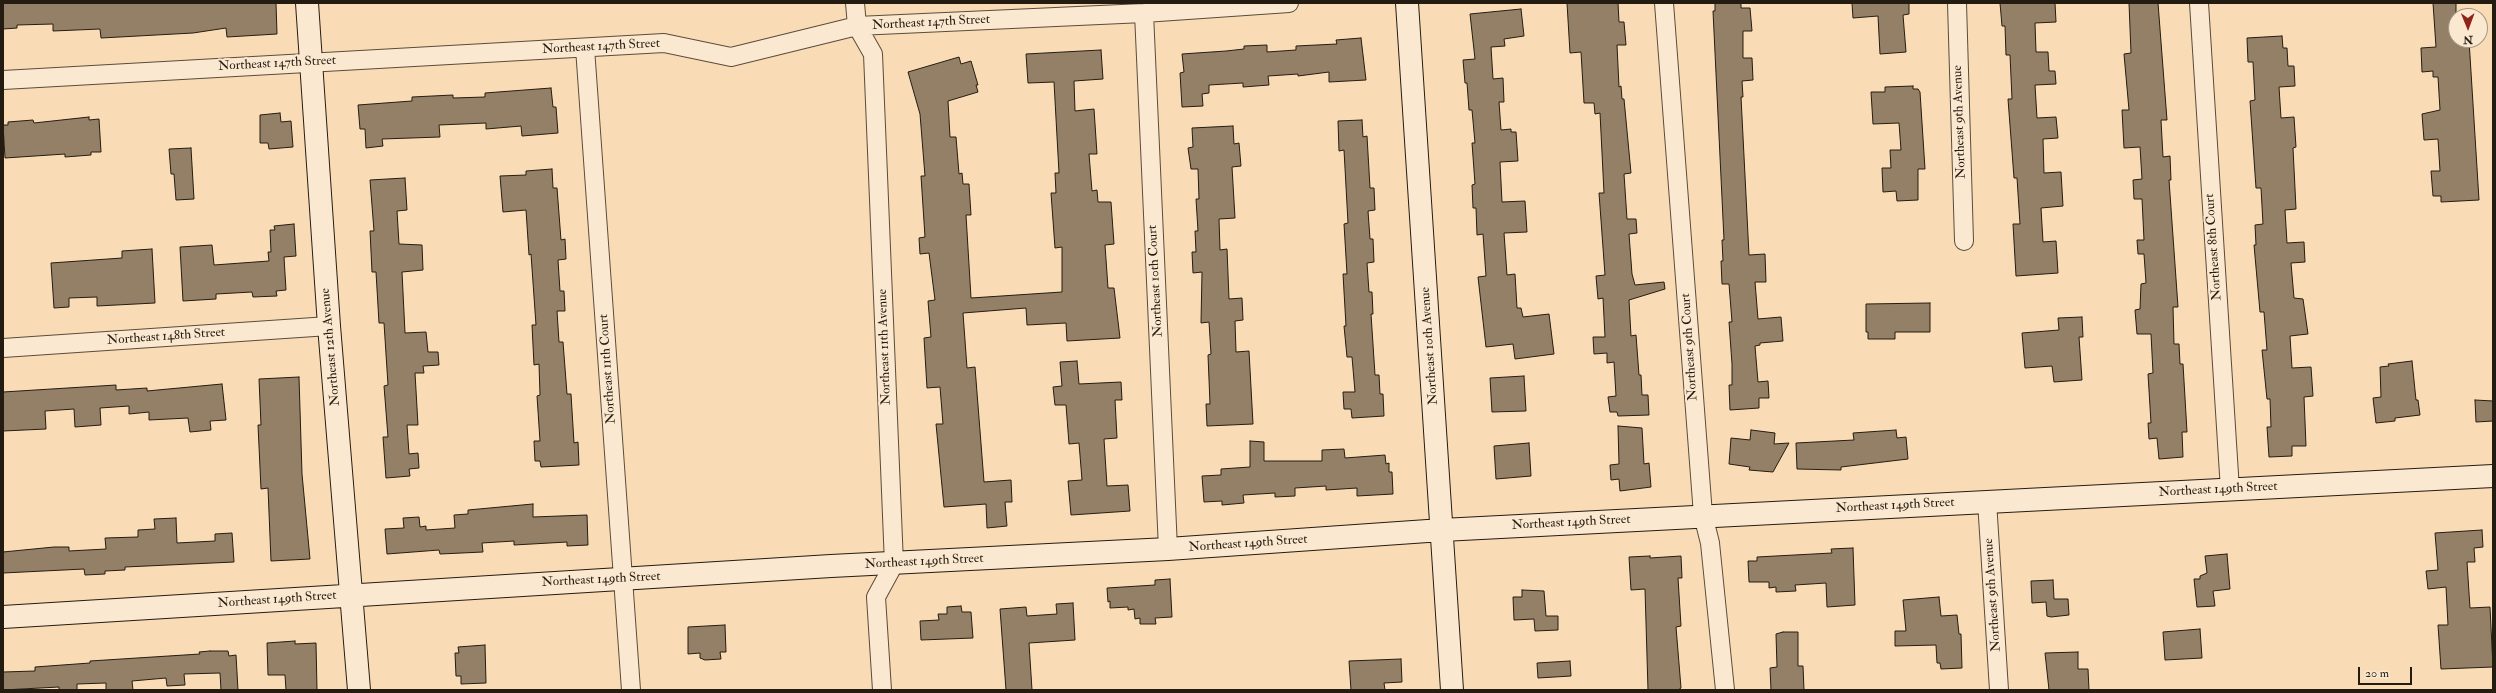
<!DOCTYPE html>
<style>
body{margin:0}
#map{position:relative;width:2496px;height:693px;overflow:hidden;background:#f9dcb6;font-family:"IM FELL Double Pica",serif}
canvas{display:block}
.frame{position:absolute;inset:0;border:4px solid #251c11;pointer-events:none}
.north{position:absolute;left:2448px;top:8px;width:40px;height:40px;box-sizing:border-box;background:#fbe8d0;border:1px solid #a59684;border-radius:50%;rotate:179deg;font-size:11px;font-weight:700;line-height:16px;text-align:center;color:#251c11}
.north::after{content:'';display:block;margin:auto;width:14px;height:18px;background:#8f2418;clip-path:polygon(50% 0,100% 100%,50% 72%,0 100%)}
.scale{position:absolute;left:2358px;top:667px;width:54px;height:18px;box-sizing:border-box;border:2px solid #251c11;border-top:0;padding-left:5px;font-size:12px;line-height:14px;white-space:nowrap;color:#251c11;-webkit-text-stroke:3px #fbe8d0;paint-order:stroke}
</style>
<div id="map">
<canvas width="2496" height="693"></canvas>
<div class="frame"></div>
<div class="north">N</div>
<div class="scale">20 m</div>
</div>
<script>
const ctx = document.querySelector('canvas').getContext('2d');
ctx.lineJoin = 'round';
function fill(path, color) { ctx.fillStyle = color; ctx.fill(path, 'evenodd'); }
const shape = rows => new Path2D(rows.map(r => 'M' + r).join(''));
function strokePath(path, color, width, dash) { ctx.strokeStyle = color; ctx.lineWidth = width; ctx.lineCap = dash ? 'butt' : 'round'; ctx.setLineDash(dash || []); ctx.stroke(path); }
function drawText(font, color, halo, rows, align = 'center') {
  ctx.font = font + ' "IM FELL Double Pica",serif'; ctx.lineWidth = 4; ctx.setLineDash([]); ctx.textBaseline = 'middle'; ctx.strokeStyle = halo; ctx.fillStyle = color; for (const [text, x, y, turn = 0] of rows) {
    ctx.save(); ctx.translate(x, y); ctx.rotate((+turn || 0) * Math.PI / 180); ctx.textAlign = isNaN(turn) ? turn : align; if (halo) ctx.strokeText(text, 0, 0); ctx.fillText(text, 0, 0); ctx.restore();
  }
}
const building = shape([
 [3,3,276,3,277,34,227,37,226,28,193,33,101,38,100,29,53,31,53,24,17,25,17,28,3,29,3,3],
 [1567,3,1618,3,1619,22,1624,22,1626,45,1617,45,1619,87,1621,86,1622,99,1624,99,1631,173,1624,174,1627,219,1636,219,1637,233,1629,234,1632,274,1635,285,1664,282,1665,289,1629,300,1631,336,1636,335,1639,375,1641,375,1642,395,1648,395,1649,415,1618,416,1617,412,1610,412,1608,397,1616,396,1614,362,1607,363,1607,353,1594,354,1593,337,1605,337,1603,298,1598,299,1596,276,1605,275,1599,193,1604,193,1600,113,1595,114,1594,103,1584,103,1581,52,1570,53,1567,3],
 [1715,3,1741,3,1741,8,1750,8,1752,31,1743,31,1743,58,1752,58,1753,80,1742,81,1743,97,1741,97,1749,255,1765,254,1766,282,1755,282,1758,319,1781,317,1783,341,1760,343,1760,345,1755,346,1758,382,1768,381,1769,398,1759,398,1759,408,1730,410,1729,385,1732,385,1732,364,1729,322,1732,322,1729,284,1722,284,1721,261,1723,261,1722,240,1724,240,1713,11,1715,11,1715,3],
 [1852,3,1909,3,1909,14,1903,15,1906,52,1880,54,1878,16,1853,18,1852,3],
 [2000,3,2055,3,2056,22,2035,23,2036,52,2048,52,2049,71,2055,71,2056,84,2035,85,2037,118,2056,117,2058,138,2043,139,2044,173,2061,172,2063,206,2041,208,2043,242,2056,241,2058,273,2016,276,2013,224,2020,224,2017,178,2014,178,2008,99,2012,99,2010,55,2006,55,2005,26,2002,26,2000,3],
 [2129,3,2158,3,2167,120,2161,120,2163,157,2170,156,2171,180,2169,180,2178,307,2173,307,2174,344,2179,344,2180,364,2183,364,2187,432,2182,432,2183,457,2159,459,2157,438,2149,439,2148,423,2151,423,2148,374,2153,373,2151,334,2137,334,2135,310,2140,309,2141,284,2146,283,2144,254,2138,254,2137,240,2144,240,2142,199,2134,199,2133,180,2142,179,2140,147,2124,148,2122,110,2129,110,2124,54,2131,53,2129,3],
 [2433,3,2456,3,2456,40,2469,40,2479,200,2441,202,2441,196,2433,196,2431,171,2440,171,2438,139,2424,140,2422,114,2440,110,2438,77,2433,77,2433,71,2422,72,2421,48,2436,47,2433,3],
 [1521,9,1524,36,1504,39,1505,46,1491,47,1493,79,1503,78,1504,102,1499,102,1501,130,1511,129,1511,132,1516,132,1518,161,1500,162,1502,202,1525,201,1527,232,1504,233,1507,275,1515,274,1517,308,1521,308,1523,317,1549,314,1554,354,1515,359,1513,344,1486,347,1478,277,1486,276,1483,234,1477,235,1476,208,1473,208,1472,185,1475,184,1472,143,1475,143,1472,110,1469,110,1467,83,1465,83,1463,60,1475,59,1470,14,1521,9],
 [2282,36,2283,48,2287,48,2288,66,2294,66,2295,86,2279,87,2281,118,2294,117,2296,147,2293,148,2296,209,2285,210,2287,243,2304,242,2305,262,2291,263,2294,298,2303,299,2308,334,2290,336,2292,368,2311,367,2313,396,2304,397,2306,446,2292,446,2292,456,2269,457,2267,427,2271,427,2270,399,2267,399,2262,350,2267,350,2264,312,2260,312,2254,245,2256,245,2255,225,2263,224,2261,188,2256,188,2250,101,2255,100,2253,62,2248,62,2247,38,2282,36],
 [1361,38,1366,80,1329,82,1329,72,1298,76,1298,74,1268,76,1269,85,1243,87,1243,83,1209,85,1209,93,1202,94,1203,106,1182,107,1180,73,1184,72,1182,54,1226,51,1244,49,1244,46,1267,45,1267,52,1296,50,1296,46,1337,44,1336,40,1361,38],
 [1101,50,1103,79,1074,81,1075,111,1094,109,1097,154,1089,154,1092,191,1097,190,1098,202,1111,202,1114,244,1105,245,1108,288,1114,288,1120,338,1067,341,1066,323,1027,325,1026,308,963,313,967,368,975,367,984,482,1011,480,1012,502,1005,502,1007,526,987,528,986,504,944,507,936,424,943,424,940,387,927,388,924,338,931,337,928,301,935,300,929,253,920,254,919,238,925,237,921,176,925,176,920,114,908,72,959,57,961,64,971,61,978,85,976,85,978,92,948,101,950,137,956,137,959,174,962,173,963,184,969,184,971,215,966,215,971,298,1062,292,1062,247,1055,248,1051,193,1056,193,1055,173,1059,173,1054,82,1028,83,1026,54,1101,50],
 [1913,86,1913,89,1918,89,1920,92,1925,169,1918,169,1918,200,1897,201,1896,191,1883,192,1882,168,1891,168,1890,150,1901,150,1899,123,1873,124,1871,92,1885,92,1885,87,1913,86],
 [551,88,553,107,556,107,558,133,522,136,521,126,486,129,486,123,439,125,440,137,382,139,383,146,366,148,365,129,360,129,358,105,412,101,412,97,453,95,453,98,485,97,485,93,551,88],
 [280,113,281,122,291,121,293,147,269,149,268,143,260,143,260,115,280,113],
 [89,117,89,120,99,119,101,152,91,152,91,155,65,157,65,154,5,158,3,125,8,125,8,122,33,120,34,123,89,117],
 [1362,120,1363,137,1367,136,1370,188,1374,188,1375,210,1368,211,1370,239,1373,239,1374,262,1367,263,1369,292,1372,292,1373,314,1371,314,1375,375,1379,375,1380,394,1383,394,1384,416,1352,418,1351,409,1344,409,1343,392,1355,392,1352,357,1347,357,1344,326,1346,326,1343,274,1347,274,1344,224,1348,223,1344,150,1339,151,1338,121,1362,120],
 [1233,126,1234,144,1239,143,1241,166,1232,167,1235,218,1219,219,1220,250,1227,249,1229,299,1242,298,1243,320,1235,321,1236,352,1249,351,1253,424,1207,426,1206,404,1210,404,1208,355,1211,354,1209,322,1201,323,1202,272,1193,273,1192,252,1196,252,1195,231,1198,231,1196,199,1199,199,1198,169,1191,169,1188,148,1193,147,1192,128,1233,126],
 [191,148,194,199,176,200,174,174,171,174,169,149,191,148],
 [552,169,553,188,557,188,561,240,565,239,566,259,558,260,560,291,564,291,565,311,557,311,559,342,563,342,567,394,571,394,574,443,578,442,579,465,541,467,540,461,535,461,534,441,540,441,537,396,540,395,539,364,534,365,532,325,536,325,531,254,529,255,526,210,503,212,500,176,526,175,526,171,552,169],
 [405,178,407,210,397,211,399,244,422,245,423,270,402,272,405,333,426,332,428,352,438,352,439,365,423,366,424,373,415,373,418,425,407,425,409,454,418,453,419,468,409,469,410,476,386,478,383,437,388,437,384,386,388,385,384,323,379,323,376,272,372,272,370,231,374,231,370,180,405,178],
 [294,224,296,256,284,257,286,290,276,291,277,296,253,297,252,292,216,294,216,299,183,301,180,247,212,245,214,265,269,261,268,252,271,252,270,230,275,230,274,226,294,224],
 [152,249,155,303,97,306,97,297,69,298,69,307,54,308,51,263,122,258,122,251,152,249],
 [1930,303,1930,332,1895,332,1895,339,1868,339,1868,332,1866,332,1866,304,1930,303],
 [2082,317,2083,337,2079,337,2082,380,2054,382,2052,366,2025,368,2022,333,2059,330,2058,318,2082,317],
 [1077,361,1079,384,1121,382,1122,400,1115,400,1117,438,1104,439,1107,486,1128,485,1130,511,1071,515,1068,481,1082,480,1079,443,1069,444,1066,405,1055,405,1053,387,1062,386,1060,362,1077,361],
 [2412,361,2416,400,2418,400,2420,415,2395,418,2395,421,2376,423,2373,398,2381,397,2380,367,2389,366,2388,364,2412,361],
 [1524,376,1526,411,1492,412,1490,378,1524,376],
 [299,377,302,474,310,559,271,561,268,488,261,489,258,425,261,425,259,379,299,377],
 [222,384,226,420,210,421,211,430,190,432,188,418,149,420,149,412,129,414,129,406,100,408,101,425,75,427,74,409,45,411,46,429,3,431,3,392,116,385,116,390,147,388,147,391,222,384],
 [2475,400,2493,401,2493,421,2476,422,2475,400],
 [1618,426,1642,428,1644,464,1649,463,1651,487,1620,491,1619,479,1611,480,1610,465,1619,464,1618,426],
 [1751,430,1775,433,1774,444,1789,443,1773,472,1749,470,1750,467,1729,464,1731,438,1750,440,1751,430],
 [1896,430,1897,438,1906,437,1908,459,1841,467,1841,470,1797,469,1796,443,1854,440,1853,433,1896,430],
 [1250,441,1264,442,1264,461,1322,461,1322,450,1344,449,1345,458,1385,455,1386,464,1389,463,1389,472,1392,472,1393,494,1357,496,1357,488,1326,490,1326,486,1295,488,1295,496,1275,497,1275,493,1243,495,1244,503,1222,505,1222,501,1204,502,1202,476,1221,475,1221,469,1250,467,1250,441],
 [1529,443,1531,476,1496,479,1494,446,1529,443],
 [533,504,533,517,587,515,588,545,567,546,567,542,514,545,514,541,482,543,483,552,440,554,439,550,387,554,385,529,404,528,403,518,419,517,420,527,426,526,426,530,455,528,454,515,468,514,468,510,533,504],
 [176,518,177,543,215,541,215,534,232,533,234,562,125,567,125,570,105,571,105,574,85,575,84,569,3,573,3,552,54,547,69,547,69,551,106,549,105,538,138,537,138,530,155,529,154,519,176,518],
 [2482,530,2483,547,2474,548,2475,562,2467,562,2470,608,2490,607,2493,667,2441,669,2438,625,2448,625,2446,587,2428,589,2426,571,2438,570,2435,533,2482,530],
 [1853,548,1855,605,1827,607,1826,583,1795,585,1796,591,1776,592,1776,587,1769,588,1769,582,1749,582,1748,561,1757,561,1757,557,1832,553,1831,549,1853,548],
 [2227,554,2230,589,2213,591,2215,606,2197,607,2194,579,2200,579,2200,576,2207,573,2205,556,2227,554],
 [1650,556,1650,558,1681,556,1682,578,1678,578,1681,626,1676,627,1681,688,1678,690,1648,690,1645,589,1631,590,1629,557,1650,556],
 [1170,579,1172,617,1155,618,1156,624,1140,624,1140,618,1135,619,1134,609,1128,610,1128,607,1110,608,1110,601,1108,602,1107,588,1155,585,1155,580,1170,579],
 [2053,580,2054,599,2068,599,2069,615,2051,617,2047,616,2046,602,2032,603,2031,581,2053,580],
 [1522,590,1544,591,1546,616,1558,616,1558,630,1535,631,1534,619,1514,620,1513,597,1522,597,1522,590],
 [1939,597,1941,616,1957,615,1959,634,1961,634,1962,668,1941,669,1940,663,1937,663,1936,645,1895,646,1895,631,1906,631,1903,600,1939,597],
 [1073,603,1075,640,1029,643,1032,690,1006,690,1000,609,1026,607,1027,616,1057,614,1056,604,1073,603],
 [961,606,962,612,971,612,973,638,921,640,920,621,939,620,938,614,947,614,947,607,961,606],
 [725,625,726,652,720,652,721,659,705,660,700,658,700,653,688,654,688,627,725,625],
 [2200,629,2202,658,2165,660,2163,632,2200,629],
 [1783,632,1798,632,1798,666,1803,666,1804,690,1771,690,1770,668,1777,667,1776,634,1783,632],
 [295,641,295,644,316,643,317,690,286,690,285,675,268,675,267,643,295,641],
 [485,645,486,683,461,684,461,676,456,676,455,653,459,653,458,647,485,645],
 [210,651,228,651,229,656,236,655,238,690,221,690,220,673,184,674,185,685,167,686,166,678,132,681,133,690,106,690,106,683,77,684,77,690,59,690,59,687,3,690,3,672,35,671,35,667,90,663,90,661,200,654,199,652,210,651],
 [2078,652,2078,669,2088,669,2089,690,2049,690,2045,653,2078,652],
 [1401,659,1402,682,1384,683,1385,690,1351,690,1349,661,1401,659],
 [1570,661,1571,676,1538,678,1537,663,1570,661]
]);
fill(building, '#938067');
strokePath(building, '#251c11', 1);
const street = shape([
 [855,3,857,26,873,54,894,564,876,597,882,690],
 [1664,3,1703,515,1710,543,1725,690],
 [1957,3,1964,241],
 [2199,3,2230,490],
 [1144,13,1168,549],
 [585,48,631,690],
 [3,80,664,43,731,57,857,26,1144,13,1289,3],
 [3,348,329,326],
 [1987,501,1999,690]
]);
const secondary = shape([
 [307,3,329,326,359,690],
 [1407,3,1452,690],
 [3,617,831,566,1168,549,1442,530,2493,476]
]);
strokePath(street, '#5a4c3a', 20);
strokePath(secondary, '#251c11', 24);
strokePath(street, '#fbe8d0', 18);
strokePath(secondary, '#fbe8d0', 22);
drawText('13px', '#251c11', '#fbe8d0', [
 ["Northeast 147th Street",931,23,-3],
 ["Northeast 147th Street",601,47,-3],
 ["Northeast 147th Street",277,64,-3],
 ["Northeast 9th Avenue",1960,122,-92],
 ["Northeast 8th Court",2214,247,-94],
 ["Northeast 10th Court",1156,281,-93],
 ["Northeast 148th Street",166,337,-4],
 ["Northeast 10th Avenue",1430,346,-94],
 ["Northeast 12th Avenue",331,347,-95],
 ["Northeast 11th Avenue",885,347,-92],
 ["Northeast 9th Court",1690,347,-94],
 ["Northeast 11th Court",608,369,-94],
 ["Northeast 149th Street",2218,490,-3],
 ["Northeast 149th Street",1895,506,-3],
 ["Northeast 149th Street",1571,523,-3],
 ["Northeast 149th Street",1248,544,-4],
 ["Northeast 149th Street",924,562,-3],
 ["Northeast 149th Street",601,580,-3],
 ["Northeast 9th Avenue",1993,595,-94],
 ["Northeast 149th Street",277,600,-4]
]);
</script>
